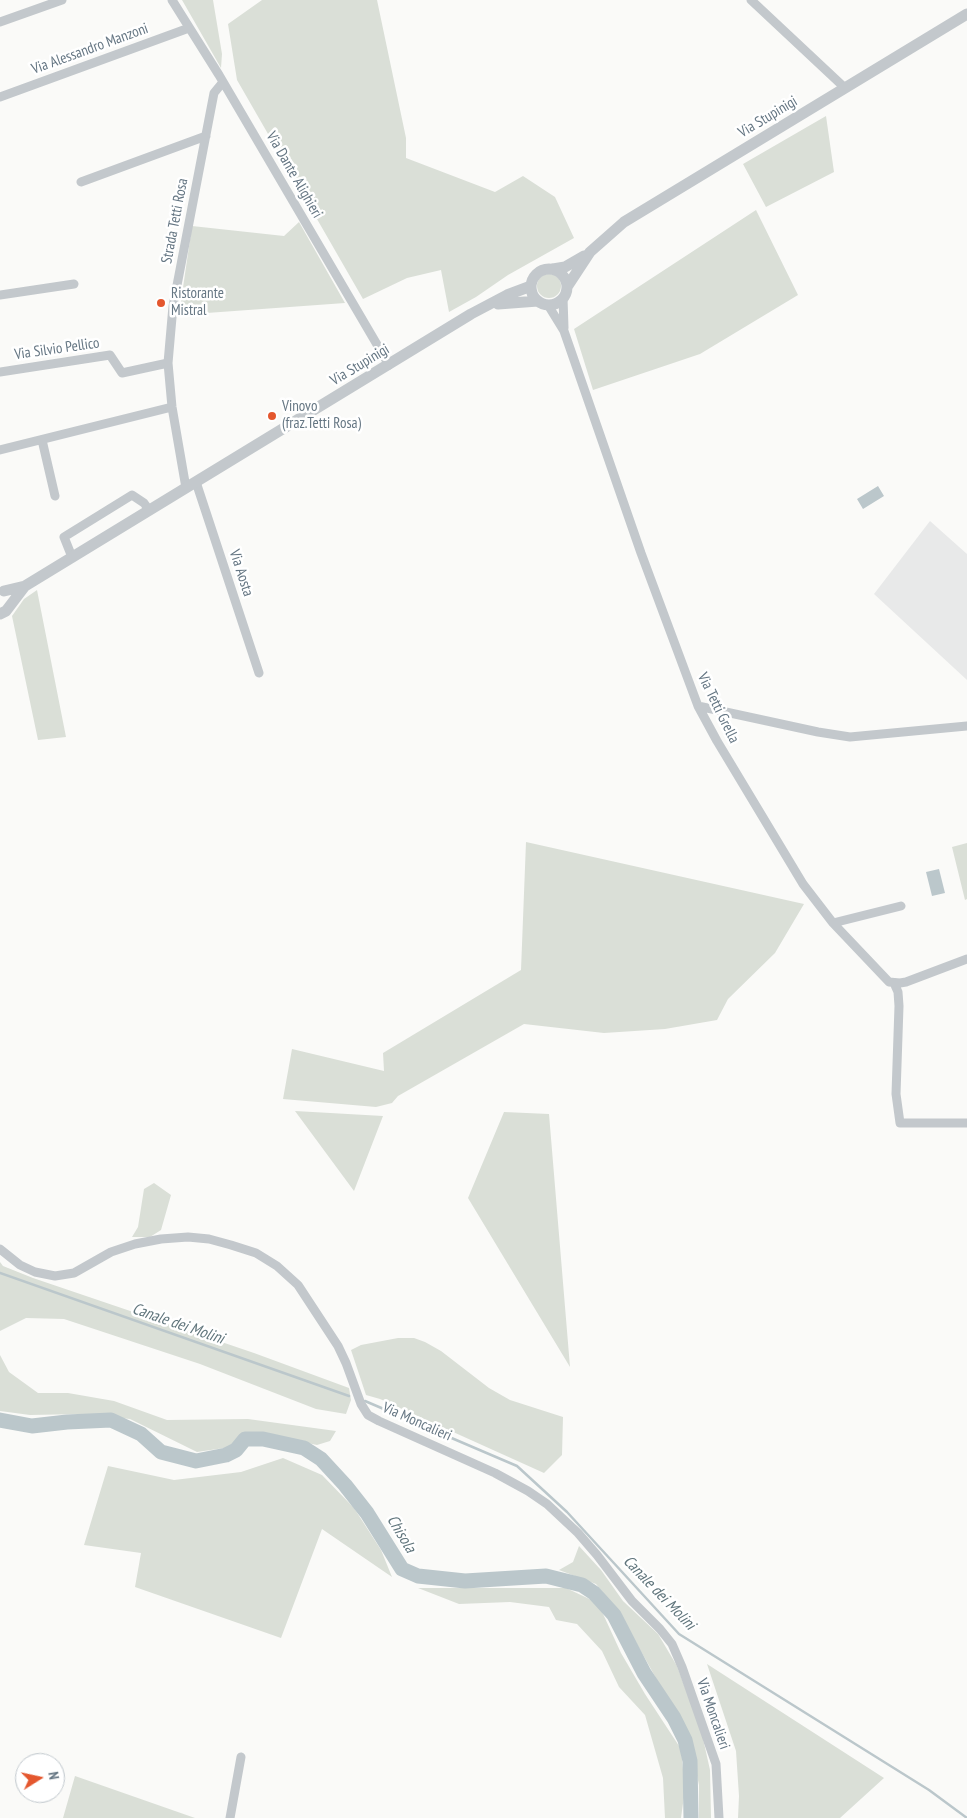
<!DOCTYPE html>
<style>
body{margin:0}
#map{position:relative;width:967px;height:1818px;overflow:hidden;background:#fafaf8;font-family:"PT Sans Narrow",sans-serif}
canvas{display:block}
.north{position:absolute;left:15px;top:1753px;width:50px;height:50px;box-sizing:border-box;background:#fff;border:1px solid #c1c8cd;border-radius:50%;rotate:80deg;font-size:14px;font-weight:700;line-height:20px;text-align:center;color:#657683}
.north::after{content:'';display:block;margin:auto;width:18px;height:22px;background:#e4572e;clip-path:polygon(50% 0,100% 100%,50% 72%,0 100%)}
</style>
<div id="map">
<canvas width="967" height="1818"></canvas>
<div class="north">N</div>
</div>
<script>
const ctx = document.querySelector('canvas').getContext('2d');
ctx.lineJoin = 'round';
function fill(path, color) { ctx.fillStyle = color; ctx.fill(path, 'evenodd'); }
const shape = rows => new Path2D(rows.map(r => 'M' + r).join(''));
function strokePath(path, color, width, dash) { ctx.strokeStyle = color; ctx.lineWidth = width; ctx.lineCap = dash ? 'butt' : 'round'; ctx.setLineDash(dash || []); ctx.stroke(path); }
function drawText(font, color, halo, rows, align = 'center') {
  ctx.font = font + ' "PT Sans Narrow",sans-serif'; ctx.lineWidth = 5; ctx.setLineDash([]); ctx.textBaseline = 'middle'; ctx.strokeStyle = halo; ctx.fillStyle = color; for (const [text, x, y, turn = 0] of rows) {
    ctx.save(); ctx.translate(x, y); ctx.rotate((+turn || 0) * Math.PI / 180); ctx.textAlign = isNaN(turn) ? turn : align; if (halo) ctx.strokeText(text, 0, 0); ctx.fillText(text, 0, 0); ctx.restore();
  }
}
fill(shape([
 [930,521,967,554,967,680,874,594]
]), '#e8e9e9');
fill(shape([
 [182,0,213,0,222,54,221,68],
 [262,0,377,0,406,138,406,158,495,192,523,176,555,197,574,238,508,275,476,297,449,312,441,270,407,278,363,299,237,80,228,24],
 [826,116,834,172,766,207,743,164],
 [756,210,798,295,700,354,593,390,574,329],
 [299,222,345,303,179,315,192,226,284,236],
 '537 286a12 12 0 1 1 24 0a12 12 0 1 1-24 0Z',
 [37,590,66,737,38,740,12,616,24,599],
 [526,842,804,904,775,953,728,999,717,1020,665,1029,604,1033,524,1024,398,1096,392,1103,376,1107,283,1099,292,1049,384,1071,383,1053,521,970],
 [967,843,967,899,965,900,952,847],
 [295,1111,383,1116,354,1191],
 [504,1112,549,1114,570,1367,468,1198],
 [154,1183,171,1195,161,1230,150,1237,132,1237,138,1227,144,1189],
 [0,1262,3,1266,33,1278,254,1353,349,1388,351,1400,346,1414,316,1409,200,1364,64,1319,26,1318,0,1331],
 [398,1338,414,1338,425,1342,441,1351,489,1388,510,1400,563,1417,562,1455,544,1473,380,1399,366,1395,351,1350,361,1345],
 [0,1355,9,1372,38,1393,68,1393,114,1401,167,1420,248,1419,336,1431,330,1441,317,1445,261,1433,244,1435,231,1447,197,1452,130,1419,83,1414,30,1415,0,1411],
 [283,1458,322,1475,354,1508,381,1550,392,1577,322,1529,281,1638,135,1587,141,1553,84,1545,108,1466,174,1480,241,1472],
 [579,1546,601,1570,623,1601,658,1634,677,1666,702,1734,710,1770,711,1818,699,1818,699,1785,689,1737,619,1612,596,1584,559,1570,573,1562],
 [418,1588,566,1588,598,1603,621,1653,645,1694,681,1749,685,1789,681,1818,665,1818,663,1778,645,1715,619,1687,602,1651,577,1624,556,1620,549,1607,510,1602,459,1604],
 [707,1664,884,1778,840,1818,738,1818,739,1796,736,1751],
 [75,1776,195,1818,63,1818]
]), '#dadfd7');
fill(shape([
 [878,486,884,496,863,509,857,499],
 [939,869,945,893,932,896,926,872]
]), '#bbc7cb');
strokePath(shape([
 [0,1273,349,1396],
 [365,1401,517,1466,567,1512,679,1634,929,1790,967,1818]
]), '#bbc7cb', 2.5);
strokePath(shape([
 [0,1420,32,1426,67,1422,111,1420,141,1434,161,1452,196,1461,226,1455,236,1450,245,1439,263,1439,304,1448,321,1459,345,1485,367,1513,402,1569,418,1576,465,1581,546,1576,582,1585,594,1593,614,1615,644,1673,674,1718,685,1740,690,1761,691,1818]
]), '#bbc7cb', 15);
strokePath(shape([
 [172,0,219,75,389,365],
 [751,0,845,88],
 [0,22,62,0],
 [0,97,189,28],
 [81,182,206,136],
 [0,295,74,284],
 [563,298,564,328],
 [548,305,564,331,641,553,698,706,717,741,803,884,833,923,889,982,900,983,906,982,967,959],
 [0,372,110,355,122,373,168,363],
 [42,440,55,496],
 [0,450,172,407],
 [196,482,259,673],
 [186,488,172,407,168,363,173,306,214,93,223,82],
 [72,557,64,537,132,495,144,503,149,510],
 [698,706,818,732,850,737,967,726],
 [833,923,901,906],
 [894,983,898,992,899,1006,896,1094,900,1123,967,1123],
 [0,1249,20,1265,35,1272,55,1276,74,1273,111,1252,135,1244,161,1239,188,1237,209,1239,231,1245,256,1253,277,1266,298,1285,338,1346,346,1363,361,1404,368,1415,379,1421,495,1473,528,1491,547,1504,578,1533,597,1555,632,1601,660,1629,672,1644,682,1667,716,1764,719,1818],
 [230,1818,241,1757]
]), '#c3c8cc', 9);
strokePath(shape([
 [553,269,565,267,584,256],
 '531 287a18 18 0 1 1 36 0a18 18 0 1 1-36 0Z',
 [567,287,590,252,624,222,967,14],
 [498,304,538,301],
 [4,591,25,586,471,314,507,295,531,286],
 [0,614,6,611,25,586]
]), '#c3c8cc', 11);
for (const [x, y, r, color] of [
 [161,303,5,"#e4572e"],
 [272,416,5,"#e4572e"]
]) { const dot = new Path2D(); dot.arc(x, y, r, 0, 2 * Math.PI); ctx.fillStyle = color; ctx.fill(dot); strokePath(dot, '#fff', 2); }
drawText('15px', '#657683', '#fff', [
 ["Via Alessandro Manzoni",90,49,-20],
 ["Via Stupinigi",768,117,-31],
 ["Via Dante Alighieri",294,175,60],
 ["Strada Tetti Rosa",175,221,-79],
 ["Via Silvio Pellico",57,349,-8],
 ["Via Stupinigi",360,365,-31],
 ["Via Aosta",241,573,72],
 ["Via Tetti Grella",718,708,64],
 ["Via Moncalieri",417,1422,24],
 ["Via Moncalieri",713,1714,71]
]);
drawText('15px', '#657683', '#fff', [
 ["Ristorante",171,294],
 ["Mistral",171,311],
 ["Vinovo",282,407],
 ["(fraz.Tetti Rosa)",282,424]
], 'left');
drawText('italic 16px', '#60757c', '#fff', [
 ["Canale dei Molini",178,1324,19],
 ["Chisola",401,1534,59],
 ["Canale dei Molini",659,1593,46]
]);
</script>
